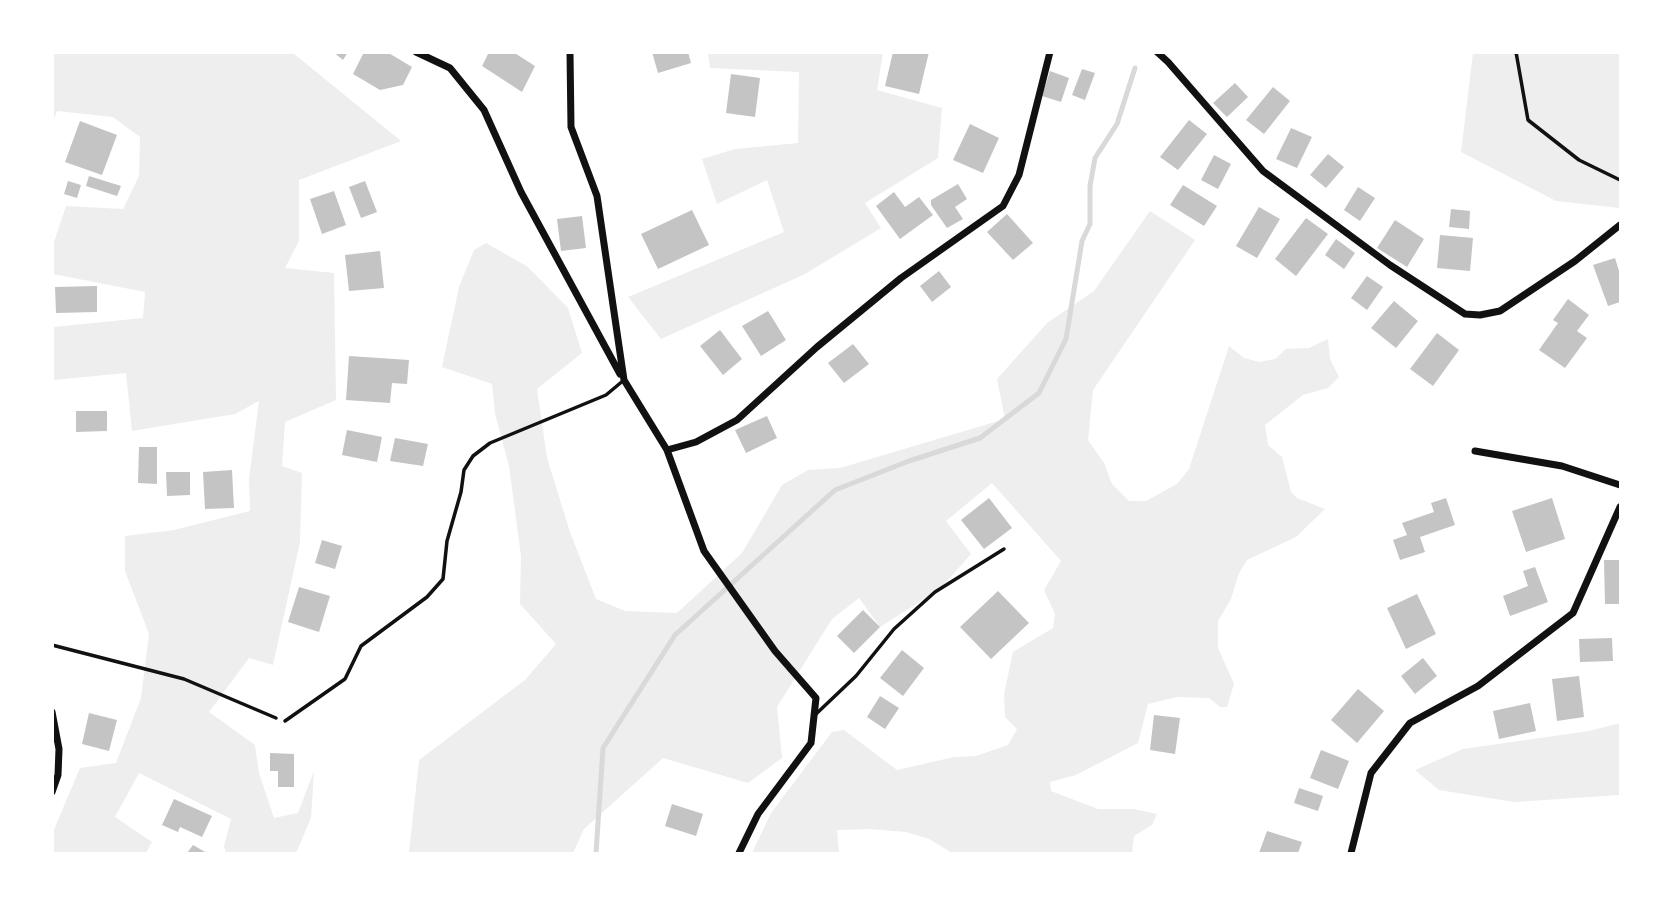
<!DOCTYPE html>
<style>
body{margin:0}
#map{position:relative;width:1673px;height:906px;overflow:hidden;background:#fff;font-family:Roboto,sans-serif}
canvas{display:block}
.frame{position:absolute;inset:0;border:54px solid #fff;pointer-events:none}
</style>
<div id="map">
<canvas width="1673" height="906"></canvas>
<div class="frame"></div>
</div>
<script>
const ctx = document.querySelector('canvas').getContext('2d');
ctx.lineJoin = 'round';
function fill(path, color) { ctx.fillStyle = color; ctx.fill(path, 'evenodd'); }
const shape = rows => new Path2D(rows.map(r => 'M' + r).join(''));
function strokePath(path, color, width, dash) { ctx.strokeStyle = color; ctx.lineWidth = width; ctx.lineCap = dash ? 'butt' : 'round'; ctx.setLineDash(dash || []); ctx.stroke(path); }
fill(shape([
 [53,53,293,53,401,141,299,180,299,241,285,268,334,273,336,400,285,422,282,466,302,473,300,542,273,665,249,658,209,712,255,745,259,773,274,818,298,813,314,771,311,818,296,853,226,853,224,846,231,819,139,773,115,817,152,842,146,853,53,853,53,832,80,768,116,763,141,698,149,634,125,571,125,536,174,530,250,511,249,479,259,401,235,414,132,431,126,373,53,380,53,327,143,318,145,292,53,274,53,245,66,206,123,209,139,176,140,137,113,117,57,111,53,121],
 [708,53,883,53,877,90,942,108,938,158,865,203,881,228,805,274,661,339,628,297,784,232,767,180,717,204,702,159,735,149,798,143,799,72,710,68],
 [1473,53,1620,53,1620,208,1556,201,1461,152],
 [1150,211,1195,240,1093,390,1088,440,1104,463,1112,484,1129,501,1146,501,1177,484,1189,469,1229,346,1244,358,1259,362,1275,359,1286,349,1309,348,1328,339,1330,359,1339,377,1328,388,1303,395,1265,425,1268,445,1282,457,1291,492,1297,498,1325,509,1296,537,1247,560,1239,573,1231,599,1218,621,1218,648,1234,684,1227,707,1220,707,1209,698,1177,697,1148,704,1138,743,1076,775,1050,782,1051,791,1098,809,1133,809,1157,814,1152,825,1134,836,1132,853,952,853,929,839,906,832,869,829,837,830,839,853,752,853,771,813,832,732,844,730,897,770,954,757,976,756,1008,745,1017,729,1005,717,1004,694,1013,652,1053,628,1055,614,1044,590,1061,561,992,483,946,521,971,554,940,589,880,627,859,598,832,619,777,707,782,758,748,783,663,758,584,829,573,853,409,853,419,760,525,680,556,644,520,604,521,556,509,466,495,414,492,384,442,367,459,287,474,250,486,243,528,267,568,308,582,353,537,389,547,458,570,532,596,599,625,611,677,613,742,553,782,485,808,470,840,468,1005,419,997,379,1047,323,1094,291],
 [1620,723,1620,795,1514,802,1439,790,1415,770,1463,749,1589,731]
]), '#eee');
strokePath(shape([
 [596,853,603,748,675,635,835,490,909,461,980,438,1039,393,1066,339,1082,241,1090,224,1090,186,1095,158,1117,124,1135,68]
]), '#d9d9d9', 5);
fill(shape([
 [333,52,348,52,343,60],
 [364,52,387,52,412,67,403,85,380,90,353,74],
 [489,52,513,52,535,66,522,92,482,66],
 [652,52,688,52,691,63,658,73],
 [893,52,929,52,919,94,885,86],
 [1082,69,1095,73,1085,100,1072,95],
 [1050,71,1069,78,1061,102,1042,96],
 [731,74,760,78,755,117,726,113],
 [1235,83,1248,97,1227,117,1213,103],
 [1273,87,1290,101,1264,134,1246,120],
 [1189,120,1207,134,1178,170,1160,157],
 [80,121,117,135,102,175,65,162],
 [970,124,999,138,983,173,953,160],
 [1291,128,1312,137,1297,168,1276,159],
 [1328,154,1344,167,1326,188,1310,175],
 [1214,155,1231,164,1218,189,1201,180],
 [89,176,121,186,117,196,86,186],
 [68,181,81,185,77,198,64,194],
 [365,181,377,212,361,218,349,187],
 [958,184,967,199,955,207,963,219,947,228,931,205,931,200],
 [1183,185,1217,206,1204,226,1170,205],
 [1358,187,1375,198,1360,221,1344,210],
 [334,191,346,225,322,234,310,199],
 [894,192,905,207,919,197,933,215,900,239,876,206],
 [1259,207,1280,219,1257,258,1236,246],
 [1451,209,1470,211,1469,229,1449,227],
 [692,210,709,245,658,269,641,234],
 [1007,214,1033,243,1013,260,987,232],
 [582,216,586,248,561,251,557,219],
 [1306,218,1328,234,1296,276,1275,259],
 [1395,220,1424,239,1407,267,1377,248],
 [1440,235,1473,238,1470,271,1437,268],
 [1336,239,1355,253,1344,269,1325,255],
 [380,251,384,288,349,291,345,255],
 [1615,258,1620,274,1620,302,1608,306,1593,265],
 [939,271,951,287,932,302,920,286],
 [1367,276,1383,287,1367,310,1351,298],
 [97,286,97,312,56,313,55,287],
 [1568,299,1589,315,1577,331,1587,338,1565,368,1539,350,1558,323,1553,320],
 [1394,301,1418,321,1396,348,1371,328],
 [768,311,786,340,761,356,742,326],
 [720,330,742,359,723,375,700,346],
 [1437,333,1459,350,1433,386,1410,369],
 [853,344,869,364,844,383,828,363],
 [349,356,409,360,407,384,392,383,390,403,346,400],
 [76,411,107,411,107,431,76,432],
 [767,416,777,438,746,453,735,430],
 [347,430,382,437,377,462,342,455],
 [395,438,428,444,423,466,390,461],
 [139,447,157,447,157,484,138,483],
 [232,470,234,508,205,509,203,472],
 [166,472,190,472,190,495,167,496],
 [989,498,1012,528,984,549,961,520],
 [1446,498,1455,525,1420,537,1425,552,1400,560,1393,540,1407,535,1402,523,1434,512,1431,503],
 [1552,498,1565,539,1526,552,1512,511],
 [322,540,342,546,335,569,315,563],
 [1604,560,1620,560,1620,604,1605,604],
 [1535,567,1548,602,1510,616,1503,596,1528,586,1523,571],
 [299,587,330,596,319,632,288,622],
 [998,591,1029,623,991,659,960,627],
 [1417,594,1436,634,1406,649,1387,608],
 [863,610,880,627,854,653,837,636],
 [1612,638,1613,661,1580,662,1579,639],
 [902,650,924,668,903,696,880,678],
 [1423,658,1437,676,1415,694,1401,676],
 [1579,676,1584,717,1557,721,1552,679],
 [1358,689,1384,711,1357,743,1331,720],
 [880,696,899,708,885,729,867,717],
 [1530,703,1536,731,1499,739,1493,711],
 [89,713,117,720,109,751,82,744],
 [1154,715,1180,718,1175,754,1150,750],
 [1321,750,1349,761,1338,789,1310,778],
 [270,753,294,754,294,787,278,787,278,771,270,771],
 [1299,788,1323,796,1318,811,1294,803],
 [174,799,212,816,202,837,180,827,178,832,162,825],
 [672,804,703,814,696,836,665,826],
 [1267,831,1302,842,1298,853,1259,853],
 [193,845,207,853,187,853]
]), '#c4c4c4');
strokePath(shape([
 [1516,52,1528,120,1579,160,1620,180],
 [52,645,184,679,276,718]
]), '#111', 3.5);
strokePath(shape([
 [816,714,856,676,894,629,935,592,1004,549],
 [285,721,345,679,361,646,427,597,443,579,447,541,461,492,464,470,473,456,490,443,606,395,624,380]
]), '#111', 3.5);
strokePath(shape([
 [416,52,450,68,484,110,521,192,620,374],
 [570,52,571,127,597,196,624,380,667,450,704,551,775,651,816,698,811,743,758,814,739,853],
 [1157,52,1168,62,1263,171,1390,265,1465,314,1480,315,1500,311,1575,261,1620,225],
 [667,450,696,442,737,420,817,347,901,278,1003,206,1019,175,1050,52],
 [1475,451,1562,466,1620,485],
 [52,712,59,749,58,775,52,792],
 [1351,853,1371,773,1410,723,1478,686,1573,613,1620,507]
]), '#111', 7);
</script>
